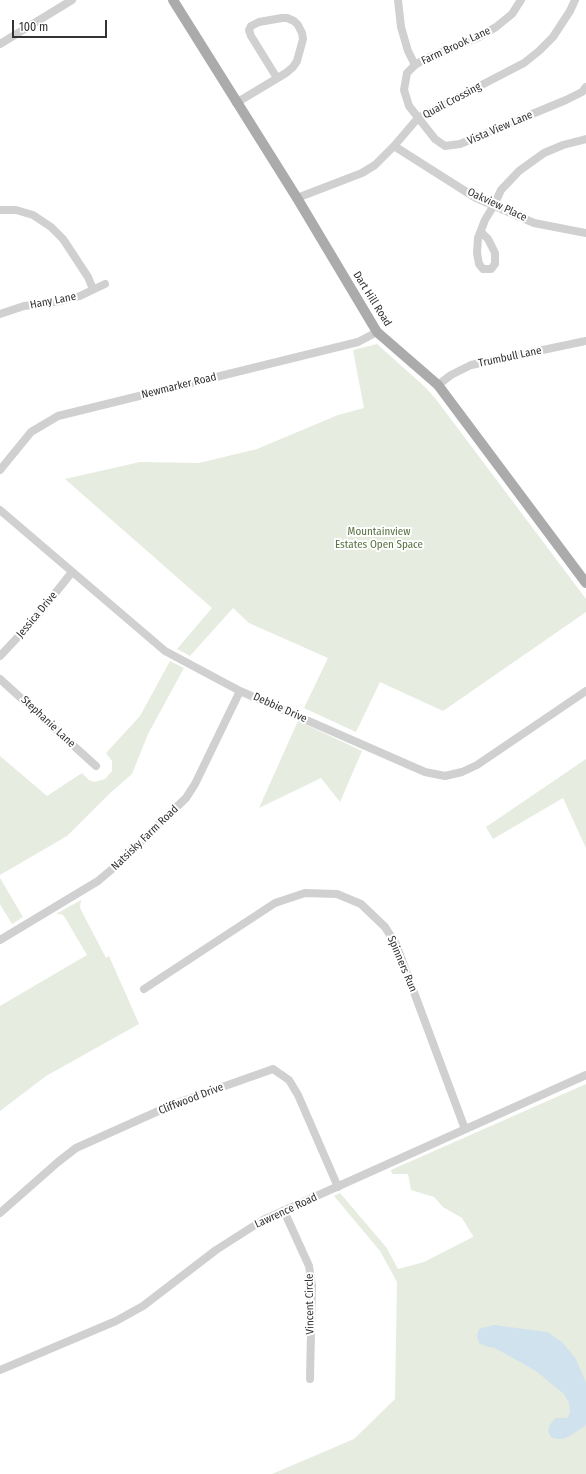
<!DOCTYPE html>
<style>
body{margin:0}
#map{position:relative;width:586px;height:1474px;overflow:hidden;background:#fff;font-family:"Fira Sans Condensed",sans-serif}
canvas{display:block}
.scale{position:absolute;left:12px;top:20px;width:95px;height:18px;box-sizing:border-box;border:2px solid #333;border-top:0;padding-left:5px;font-size:12px;line-height:14px;white-space:nowrap;color:#333;-webkit-text-stroke:3px #fff;paint-order:stroke}
</style>
<div id="map">
<canvas width="586" height="1474"></canvas>
<div class="scale">100 m</div>
</div>
<script>
const ctx = document.querySelector('canvas').getContext('2d');
ctx.lineJoin = 'round';
function fill(path, color) { ctx.fillStyle = color; ctx.fill(path, 'evenodd'); }
const shape = rows => new Path2D(rows.map(r => 'M' + r).join(''));
function strokePath(path, color, width, dash) { ctx.strokeStyle = color; ctx.lineWidth = width; ctx.lineCap = dash ? 'butt' : 'round'; ctx.setLineDash(dash || []); ctx.stroke(path); }
function drawText(font, color, halo, rows, align = 'center') {
  ctx.font = font + ' "Fira Sans Condensed",sans-serif'; ctx.lineWidth = 4; ctx.setLineDash([]); ctx.textBaseline = 'middle'; ctx.strokeStyle = halo; ctx.fillStyle = color; for (const [text, x, y, turn = 0] of rows) {
    ctx.save(); ctx.translate(x, y); ctx.rotate((+turn || 0) * Math.PI / 180); ctx.textAlign = isNaN(turn) ? turn : align; if (halo) ctx.strokeText(text, 0, 0); ctx.fillText(text, 0, 0); ctx.restore();
  }
}
fill(shape([
 [377,344,425,387,435,398,586,599,586,612,443,711,380,682,356,732,304,708,328,658,249,623,233,608,190,656,177,649,212,608,65,479,140,462,199,463,257,449,338,415,364,408,353,350],
 [170,661,184,668,148,734,132,774,109,794,67,836,0,875,0,756,47,796,82,773,89,780,94,782,105,779,112,771,112,761,106,753,140,716],
 [298,721,362,751,340,802,321,778,259,808],
 [586,759,586,848,563,798,493,839,486,827],
 [0,878,23,917,12,924,0,904],
 [81,900,80,908,106,958,109,956,139,1024,46,1076,0,1111,0,1006,87,955,64,916,61,914,56,914],
 [586,1084,586,1474,272,1474,354,1439,395,1399,397,1282,380,1251,334,1196,340,1193,386,1247,398,1269,424,1262,473,1237,473,1236,462,1218,443,1207,434,1197,411,1190,408,1174,392,1174,391,1170]
]), '#e6ecdf');
fill(shape([
 [494,1325,547,1332,562,1342,576,1359,586,1383,586,1424,585,1426,570,1436,563,1439,557,1439,551,1437,548,1430,551,1423,556,1418,567,1418,569,1415,570,1412,569,1403,564,1394,536,1371,495,1348,485,1346,479,1343,477,1336,479,1329]
]), '#cfe2ee');
strokePath(shape([
 [398,0,401,27,408,51,415,65],
 [521,0,512,14,496,27,479,37,425,59,415,65,407,73,404,90,409,106,435,139,445,146,460,144,566,100,582,92,586,87],
 [0,44,72,0],
 [236,103,286,73,293,67,297,61,303,39,302,33,298,25,294,21,287,18,282,18,259,22,251,26,249,30,251,36,277,78],
 [394,146,476,198,534,223,586,233],
 [297,198,362,173,375,165,394,146,418,118,524,63,539,51,553,37,570,11,575,0],
 [0,210,16,210,33,215,51,227,63,239,88,277,93,289],
 [481,232,488,239,495,253,495,264,491,269,483,269,479,264,477,253,478,238,485,220,494,205,501,190,519,171,544,153,563,145,586,139],
 [0,314,24,306,61,301,80,296,105,284],
 [438,385,451,375,471,365,586,341],
 [0,470,31,432,58,416,358,342,377,332],
 [0,510,165,651,240,691,425,772,445,776,462,772,477,765,586,691],
 [0,656,34,620,72,572],
 [0,679,96,766],
 [0,940,98,881,111,870,186,798,195,784,240,691],
 [144,989,275,903,305,893,337,894,361,904,385,927,396,944,465,1129],
 [284,1211,309,1266,312,1285,310,1379],
 [0,1213,58,1162,76,1148,174,1104,273,1069,289,1080,298,1095,338,1187],
 [0,1370,116,1321,143,1306,216,1250,263,1220,586,1075]
]), '#d0d0d0', 8);
strokePath(shape([
 [173,0,297,198,377,332,438,385,586,583]
]), '#ababab', 10);
drawText('11px', '#333', '#fff', [
 ["Farm Brook Lane",456,46,-25],
 ["Quail Crossing",452,101,-28],
 ["Vista View Lane",500,128,-23],
 ["Oakview Place",497,205,25],
 ["Dart Hill Road",372,299,58],
 ["Hany Lane",53,301,-11],
 ["Trumbull Lane",510,357,-12],
 ["Newmarker Road",179,386,-14],
 ["Jessica Drive",37,615,-50],
 ["Debbie Drive",280,708,24],
 ["Stephanie Lane",48,722,43],
 ["Natsisky Farm Road",145,838,-44],
 ["Spinners Run",402,964,67],
 ["Cliffwood Drive",191,1099,-21],
 ["Lawrence Road",286,1211,-25],
 ["Vincent Circle",310,1304,-91]
]);
drawText('11px', '#56703f', '#fff', [
 ["Mountainview",379,532],
 ["Estates Open Space",379,545]
]);
</script>
